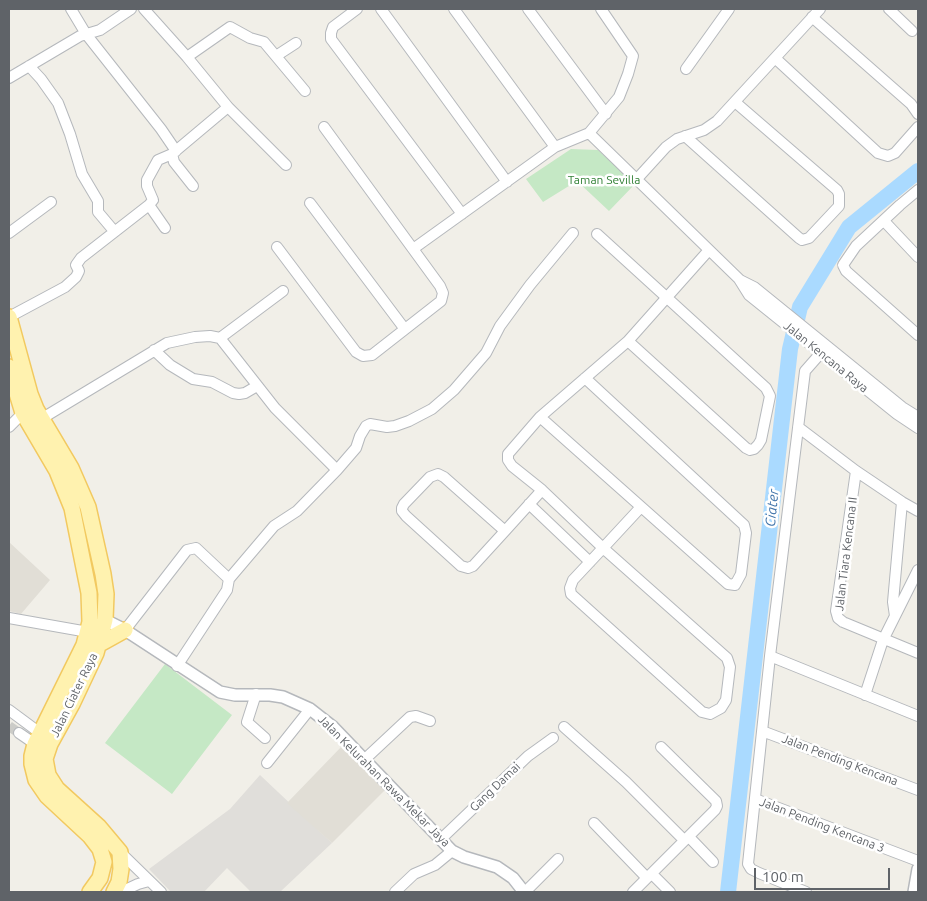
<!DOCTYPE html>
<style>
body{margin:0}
#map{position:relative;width:927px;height:901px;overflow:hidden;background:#f1efe8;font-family:Ubuntu,sans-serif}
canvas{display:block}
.frame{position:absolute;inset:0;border:10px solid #5f6368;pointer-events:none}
.scale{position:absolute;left:754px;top:868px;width:136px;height:22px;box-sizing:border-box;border:2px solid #5f6368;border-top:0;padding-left:6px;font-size:15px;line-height:18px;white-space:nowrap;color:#5f6368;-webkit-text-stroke:4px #fff;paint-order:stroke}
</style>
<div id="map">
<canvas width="927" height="901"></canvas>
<div class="frame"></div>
<div class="scale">100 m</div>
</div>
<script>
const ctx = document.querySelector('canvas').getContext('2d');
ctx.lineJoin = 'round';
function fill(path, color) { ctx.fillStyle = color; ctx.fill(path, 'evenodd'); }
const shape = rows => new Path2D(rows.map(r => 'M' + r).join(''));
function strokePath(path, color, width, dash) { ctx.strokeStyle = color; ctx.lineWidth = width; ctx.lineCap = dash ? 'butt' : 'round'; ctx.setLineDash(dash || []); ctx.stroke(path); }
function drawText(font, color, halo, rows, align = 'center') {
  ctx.font = font + ' Ubuntu,sans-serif'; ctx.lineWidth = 5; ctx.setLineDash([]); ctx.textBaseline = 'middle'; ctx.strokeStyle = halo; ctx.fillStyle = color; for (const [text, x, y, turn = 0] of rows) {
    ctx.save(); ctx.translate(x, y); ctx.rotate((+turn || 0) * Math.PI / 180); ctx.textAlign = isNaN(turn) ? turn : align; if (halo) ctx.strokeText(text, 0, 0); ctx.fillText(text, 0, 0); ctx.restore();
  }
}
fill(shape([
 [260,775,332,843,280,892,251,892,227,868,204,892,171,892,149,869,230,809]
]), '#e0deda');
fill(shape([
 [9,542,50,580,21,614,9,611],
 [343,745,385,790,332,843,287,803]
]), '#e1ded6');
fill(shape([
 [571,149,598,150,635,184,609,211,577,181,543,202,526,179],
 [165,664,232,715,172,794,105,743]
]), '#c5e8c5');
strokePath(shape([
 [728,892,790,349,800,307,849,227,918,171]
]), '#aadaff', 16);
strokePath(shape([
 [9,726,19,733]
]), '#ccccc8', 10, [10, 5]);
const minor = shape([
 [71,9,86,34,161,129,176,151],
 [144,9,187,57,228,107,172,154,174,162,193,186],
 [357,9,333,27,331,33,331,39,462,214],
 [381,9,507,182],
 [454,9,555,147],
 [528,9,606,114],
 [889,9,912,31],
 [812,17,911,104,918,114],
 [276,56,296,43],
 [187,57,230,27,250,38,264,42,305,91],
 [775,58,878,153,888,156,895,153,918,127],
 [29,66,41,79,58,103,70,134,82,174,98,201,98,212,114,231],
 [686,69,729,9],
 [9,78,80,36,100,30,131,9],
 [228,107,286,165],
 [589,133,739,279,749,295,897,414,918,428],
 [685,136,799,238,802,240,809,238,839,206,839,194,837,190,735,102],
 [636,180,666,147,677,139,704,130,717,121,820,9],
 [918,190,900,205,856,246,843,265,846,271,918,335],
 [310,203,404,328],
 [884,221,918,257],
 [165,228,149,205,153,200,147,186,147,180,158,160,172,154],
 [9,233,51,202],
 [597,234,766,388,770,396,761,440,758,445,754,449,750,450,746,448,628,341],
 [277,247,356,352,363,356,372,355,441,301,443,293,440,286,324,127],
 [413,249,555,147,589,133,619,97,628,74,633,56,601,9],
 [740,280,754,287,902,407,918,417],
 [9,317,65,287,76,277,79,271,76,265,81,258,149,205],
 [220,338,283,291],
 [154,350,170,365,193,379,212,382,233,393,239,394,245,393,257,386],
 [540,417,728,584,735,585,741,574,746,533,744,525,585,378],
 [41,419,167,343,195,337,210,336,220,338,275,408,337,470],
 [9,427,23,413],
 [798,427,856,471,902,502,918,511],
 [856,471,836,611,838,618,843,622,918,653],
 [529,504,590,562],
 [641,507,603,548,542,490,512,466,508,460,508,454,540,417,628,341,709,250],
 [505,531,444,477,438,474,430,477,404,504,402,508,402,511,406,516,461,566,468,568,473,566,505,531,542,490],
 [603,548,727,658,730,667,726,700,721,708,710,714,702,712,571,594,570,588,573,580,603,548],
 [895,616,893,602,902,502],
 [9,618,88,632],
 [125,630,187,550,196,548,229,579,274,526,297,511,337,470,356,448,360,436,366,426,370,424,387,427,395,426,409,421,432,409,454,390,486,353,500,326,530,285,573,233],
 [770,656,918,716],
 [177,666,227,590,229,579],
 [256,694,247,722,265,738],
 [865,695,883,640,918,570],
 [9,710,40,733],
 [564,727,626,782,684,840],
 [762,731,918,790],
 [19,733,35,744],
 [364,760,410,717,416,716,430,721],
 [267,763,310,709],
 [755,799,918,861],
 [594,823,647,878],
 [689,837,713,862],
 [440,840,528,756,553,738],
 [120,852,161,892],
 [652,874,670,892],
 [121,892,138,884,149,881],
 [395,892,414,874,435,865,452,851],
 [525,892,558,859],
 [633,892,715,810,717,806,716,801,661,747],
 [806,892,759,873,751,869,748,864,770,656,805,371,827,346]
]);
const tertiary = shape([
 [105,620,125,630,220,692,235,695,270,695,283,697,310,709,333,727,452,851,464,857,497,867,513,878,524,892],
 [914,892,918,869]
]);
const primary = shape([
 [9,317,30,394,36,409,71,468,88,507,103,574,106,594,105,620,96,653,72,704,50,744,45,759,48,775,57,789,99,827,120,852,121,869,119,882,114,892],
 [9,367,23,413,57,471,72,508,89,593,90,622,84,645,35,744,32,756,32,764,36,780,47,796,90,836,100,849,104,862,100,878,90,892],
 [98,645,125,630]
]);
strokePath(minor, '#b5b8bc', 12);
strokePath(tertiary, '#b5b8bc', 14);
strokePath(primary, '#f2c960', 18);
strokePath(minor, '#fff', 10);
strokePath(tertiary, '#fff', 11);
strokePath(primary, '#fff2af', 15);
drawText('12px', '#348238', '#fff', [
 ["Taman Sevilla",604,180]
]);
drawText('12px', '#5f6368', '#fff', [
 ["Jalan Kencana Raya",826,357,39],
 ["Jalan Tiara Kencana II",846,554,-83],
 ["Jalan Ciater Raya",74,695,-64],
 ["Jalan Pending Kencana",840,760,21],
 ["Jalan Kelurahan Rawa Mekar Jaya",384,781,45],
 ["Gang Damai",495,787,-44],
 ["Jalan Pending Kencana 3",822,825,21]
]);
drawText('italic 14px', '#4174aa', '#fff', [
 ["Ciater",772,508,-84]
]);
</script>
